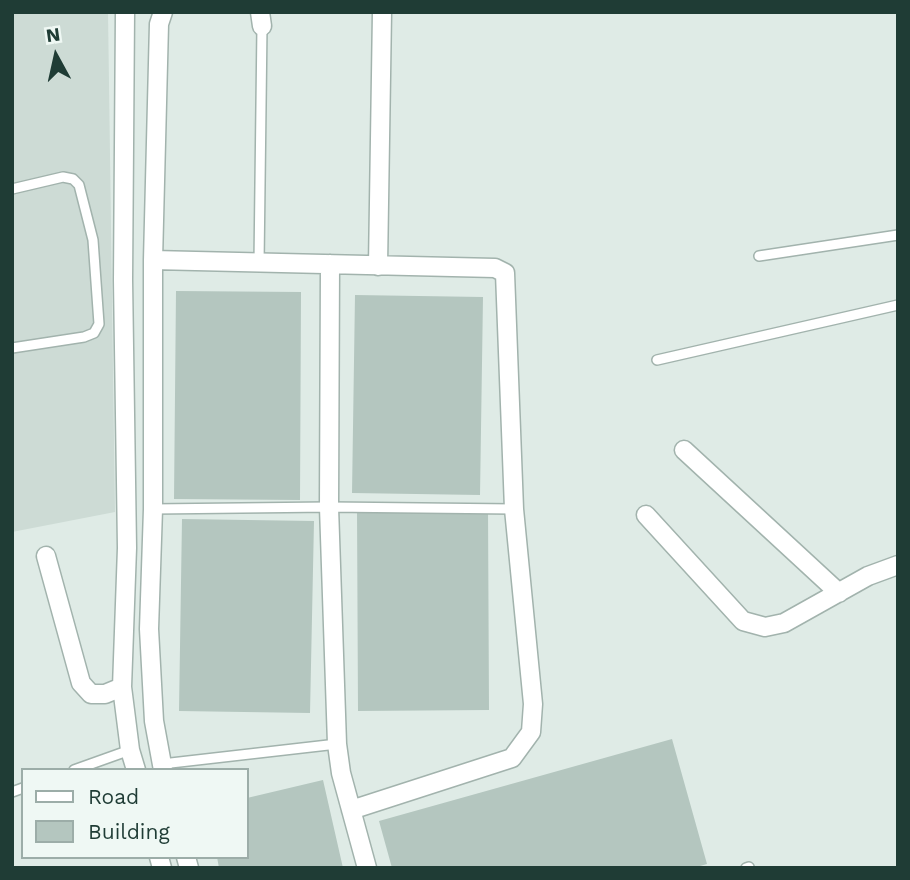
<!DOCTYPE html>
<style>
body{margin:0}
#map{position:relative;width:910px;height:880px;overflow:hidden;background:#dfebe6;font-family:"Work Sans",sans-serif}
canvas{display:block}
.frame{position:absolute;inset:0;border:14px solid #1f3c35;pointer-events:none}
.legend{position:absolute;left:21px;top:768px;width:228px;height:91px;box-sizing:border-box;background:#eff8f4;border:2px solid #9cada8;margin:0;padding:9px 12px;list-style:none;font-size:21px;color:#1f3c35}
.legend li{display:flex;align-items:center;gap:14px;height:35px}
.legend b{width:35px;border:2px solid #9cada8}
.north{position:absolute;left:21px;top:21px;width:70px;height:70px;-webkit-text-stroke:5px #eff8f4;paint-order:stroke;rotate:352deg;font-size:19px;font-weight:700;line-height:28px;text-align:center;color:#1f3c35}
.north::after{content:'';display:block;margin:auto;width:24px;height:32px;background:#1f3c35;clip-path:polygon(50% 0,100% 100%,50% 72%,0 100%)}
</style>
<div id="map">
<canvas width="910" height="880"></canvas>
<div class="frame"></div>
<ul class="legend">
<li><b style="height:9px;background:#fff"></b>Road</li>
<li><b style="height:19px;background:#b4c6bf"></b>Building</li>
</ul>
<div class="north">N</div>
</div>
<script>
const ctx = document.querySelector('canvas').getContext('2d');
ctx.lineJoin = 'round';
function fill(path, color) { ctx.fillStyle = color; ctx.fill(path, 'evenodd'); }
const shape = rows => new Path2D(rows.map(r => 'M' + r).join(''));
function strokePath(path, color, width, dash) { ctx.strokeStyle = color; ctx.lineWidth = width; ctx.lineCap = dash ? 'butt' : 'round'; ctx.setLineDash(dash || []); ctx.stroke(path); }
fill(shape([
 [12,12,108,12,115,512,12,532]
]), '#cddbd5');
fill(shape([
 [176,291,301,292,300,500,174,499],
 [355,295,483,297,480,495,352,493],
 [488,509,489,710,358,711,357,510],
 [182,519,314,521,310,713,179,711],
 [672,739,707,864,693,868,392,868,379,821],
 [323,780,343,868,219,868,217,857,247,857,247,798]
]), '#b4c6bf');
const service = shape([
 [12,189,63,177,73,179,79,185,93,240,99,324,94,333,84,337,12,348],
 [759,256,898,235],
 [259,263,262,26],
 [657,360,898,305],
 [153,509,329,507,514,509],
 [162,764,337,744],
 [74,770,130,750],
 [12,792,23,788],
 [746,868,749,867]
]);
const minor = shape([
 [125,12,123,280,127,548,122,687,130,750,136,770],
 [260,12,262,26],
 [153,260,495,268,505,273,514,509,533,704,531,732,512,758,351,810],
 [330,264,329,507,337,744,341,773,367,868],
 [378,266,382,12],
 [684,450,839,593],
 [646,515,743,621,765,627,784,623,868,576,898,565],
 [46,556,81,683,91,694,105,694,122,687],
 [163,770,154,721,149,629,153,509,153,260,159,24,163,12],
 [159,857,162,868],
 [186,857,189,868]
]);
strokePath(service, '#a2b3ad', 12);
strokePath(minor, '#a2b3ad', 21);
strokePath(service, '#fff', 9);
strokePath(minor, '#fff', 18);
</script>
